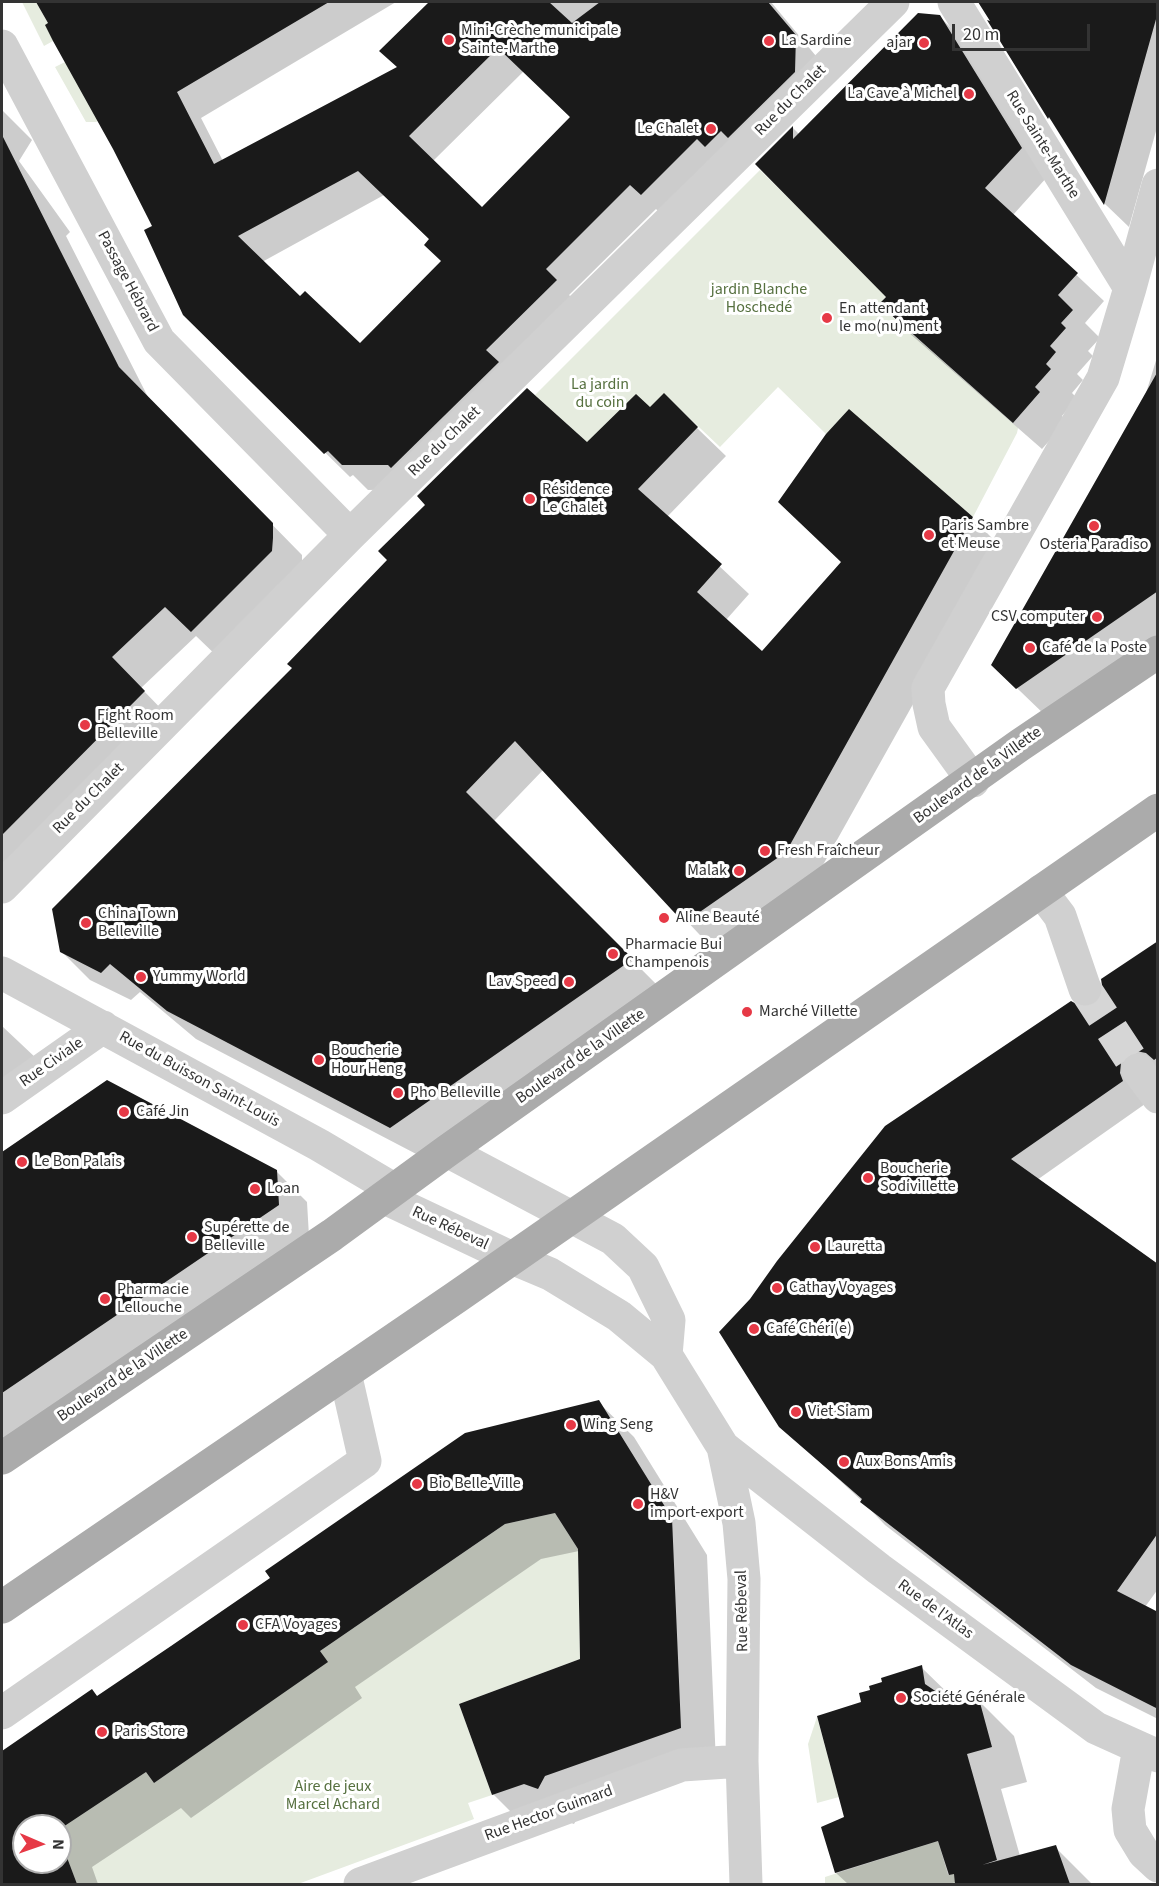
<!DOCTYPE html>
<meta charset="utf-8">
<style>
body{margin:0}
#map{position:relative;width:1159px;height:1886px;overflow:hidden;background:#fff;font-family:"Source Sans 3",sans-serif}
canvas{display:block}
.frame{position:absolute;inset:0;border:3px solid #333;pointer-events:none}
.north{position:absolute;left:12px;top:1814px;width:60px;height:60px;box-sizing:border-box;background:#fff;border:2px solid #adadad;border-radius:50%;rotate:92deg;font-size:16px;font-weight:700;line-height:24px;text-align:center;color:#333}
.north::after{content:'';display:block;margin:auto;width:21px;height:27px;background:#e63946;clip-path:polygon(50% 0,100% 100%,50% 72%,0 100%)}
.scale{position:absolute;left:952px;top:24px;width:138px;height:27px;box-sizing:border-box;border:3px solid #333;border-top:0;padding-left:8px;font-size:18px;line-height:21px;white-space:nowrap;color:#333;-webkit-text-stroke:4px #fff;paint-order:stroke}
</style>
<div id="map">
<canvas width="1159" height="1886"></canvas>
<div class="frame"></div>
<div class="north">N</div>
<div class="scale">20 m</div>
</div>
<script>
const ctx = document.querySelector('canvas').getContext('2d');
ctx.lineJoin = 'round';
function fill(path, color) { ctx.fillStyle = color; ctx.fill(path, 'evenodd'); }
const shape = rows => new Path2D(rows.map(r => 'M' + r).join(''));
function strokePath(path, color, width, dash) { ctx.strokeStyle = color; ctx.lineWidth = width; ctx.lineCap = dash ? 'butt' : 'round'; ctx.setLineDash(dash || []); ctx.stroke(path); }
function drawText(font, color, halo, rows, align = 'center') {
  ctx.font = font + ' "Source Sans 3",sans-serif'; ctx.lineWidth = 6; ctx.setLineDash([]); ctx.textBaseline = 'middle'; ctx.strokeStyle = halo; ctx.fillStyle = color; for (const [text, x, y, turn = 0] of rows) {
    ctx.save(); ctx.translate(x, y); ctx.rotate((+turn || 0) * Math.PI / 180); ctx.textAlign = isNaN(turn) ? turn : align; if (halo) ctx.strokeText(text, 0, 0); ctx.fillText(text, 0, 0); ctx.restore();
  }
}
fill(shape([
 [22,2,36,2,48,23,53,41,44,46],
 [65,62,100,120,96,122,86,122,55,67],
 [760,170,887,295,879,305,1018,428,1017,433,973,517,849,410,826,434,778,387,720,447,664,394,604,458,535,395],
 [555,1513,578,1549,580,1659,459,1704,492,1795,468,1803,474,1819,298,1884,77,1884,60,1840,60,1829,146,1772,154,1783,327,1662,320,1651,505,1524],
 [817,1717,839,1797,817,1803,808,1744],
 [938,1841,948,1875,978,1866,983,1884,825,1884,825,1877]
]), '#e6ecdf');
fill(shape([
 [46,2,396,2,201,118,223,161,398,68,381,51,431,2,771,2,821,62,666,219,656,209,569,295,581,306,415,489,368,490,353,475,350,477,184,314,154,226,84,3],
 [524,71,571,118,482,209,433,161],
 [384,195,430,240,443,262,360,345,300,298,262,262],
 [979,2,1066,2,1087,34,1097,2,1158,2,1158,124,1129,227,1105,204,1056,125,1049,118],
 [939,16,967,44,1048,176,1013,215,1104,301,1085,323,1100,338,1088,351,1093,356,1077,374,1083,380,1072,393,1077,398,1062,416,1067,421,1042,449,908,332,881,304,888,297,757,164,793,128,799,134],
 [2,110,32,140,19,161,70,232,66,236,149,399,302,555,302,581,222,661,196,636,141,688,174,722,2,896,2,397,25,378,22,363,2,344],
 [1158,354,1158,640,1047,717,993,665,1146,393],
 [650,409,697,428,726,456,667,517,749,594,726,620,762,653,972,518,1001,547,814,881,714,950,544,769,494,821,660,988,420,1156,196,1039,140,992,131,1000,90,980,61,951,587,444],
 [1158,942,1158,1075,1145,1104,1037,1180,1158,1266,1158,1589,1145,1607,1158,1613,1158,1719,1096,1688,885,1525,862,1501,781,1426,1082,1009,1091,1008,1100,1003],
 [2,1026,37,1059,2,1103],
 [107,1082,276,1171,307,1202,309,1236,2,1446,2,1154],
 [598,1402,634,1437,707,1555,716,1763,581,1811,574,1824,560,1819,529,1830,493,1794,582,1660,579,1551,541,1559,355,1687,362,1698,191,1818,181,1808,92,1867,98,1884,2,1884,2,1752,92,1691,98,1697],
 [24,1826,60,1826,60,1862,24,1862],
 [921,1667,957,1702,958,1706,978,1700,1014,1736,1027,1782,1001,1789,1020,1856,1055,1847,1092,1884,960,1884,957,1882,948,1884,848,1884,836,1873,846,1818,862,1703]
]), '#0003');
fill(shape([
 [36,2,329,2,177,92,214,164,397,67,379,51,429,2,549,2,572,23,600,2,768,2,796,35,795,72,728,138,721,131,705,147,697,139,641,195,630,185,546,269,557,280,486,350,499,362,391,468,388,465,342,465,328,451,324,454,183,315,144,230,152,226,113,149,53,41,45,25,48,23],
 [498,48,570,117,482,207,409,136],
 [358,171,429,239,424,245,441,261,360,343,305,291,300,296,238,236],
 [978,2,1158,2,1158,12,1104,205,1049,117,1048,119,987,20,990,21],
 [918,13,940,15,1022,148,985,188,1078,273,1058,295,1073,310,1061,323,1066,328,1050,346,1056,352,1046,364,1051,369,1035,387,1040,392,1013,423,879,304,886,297,755,164,793,126,793,139],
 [2,135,119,367,273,523,273,538,272,551,191,632,165,607,112,657,145,691,2,835],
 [1158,371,1158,591,1016,689,991,665],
 [527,388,587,442,636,394,650,407,664,393,698,427,638,489,722,564,697,592,762,651,841,562,778,502,826,434,849,409,973,517,786,852,684,923,515,741,466,792,633,959,390,1128,167,1011,110,964,101,973,60,952,52,909,292,668,287,664,387,560,378,551,425,505,417,496],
 [1158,941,1158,1057,1154,1060,1146,1053,1136,1051,1127,1055,1121,1063,1120,1073,1123,1081,1011,1159,1158,1264,1158,1533,1117,1591,1158,1612,1158,1709,1071,1665,860,1502,862,1499,779,1427,719,1332,750,1299,777,1261,885,1126,1071,1001,1082,1007,1090,1007,1099,1002,1103,992,1101,979],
 [107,1080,277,1170,279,1205,2,1393,2,1152],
 [599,1400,672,1518,681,1728,545,1776,538,1789,524,1784,492,1795,459,1704,580,1659,578,1549,555,1513,505,1524,320,1651,328,1662,154,1783,146,1772,60,1829,60,1826,24,1826,24,1862,60,1862,60,1839,77,1884,2,1884,2,1751,92,1689,97,1696,171,1646,270,1578,265,1571,465,1433],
 [922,1665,925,1684,956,1705,979,1699,992,1747,967,1754,997,1860,982,1865,1056,1845,1070,1884,955,1884,954,1874,949,1875,938,1841,835,1873,821,1827,844,1817,817,1716,861,1702,859,1693,870,1690,869,1686,882,1682,881,1678]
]), '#1a1a1a');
strokePath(shape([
 [1085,989,1138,1070]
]), '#d6d6d6', 33, [33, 16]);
strokePath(shape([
 [954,2,1130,288],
 [2,46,159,341,350,535],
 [973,781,934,727,929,704,928,688,1103,378,1130,288,1158,185],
 [2,887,350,535,893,2],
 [1041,891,1060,916,1085,989],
 [2,973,319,1145,395,1190],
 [1138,1070,1158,1097],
 [2,1098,103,1027],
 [447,1151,613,1239,643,1267,669,1320,666,1355],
 [385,1198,512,1258,550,1274,619,1316,666,1355,723,1447,739,1523,744,1579,742,1761,746,1884],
 [723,1447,879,1569,1096,1728,1158,1756],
 [2,1713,365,1461,345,1373],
 [1139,1748,1128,1809,1130,1830,1144,1853,1158,1866],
 [360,1884,682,1765,742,1761]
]), '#d0d0d0', 33);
strokePath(shape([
 [2,1458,332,1235,447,1151,1020,745,1158,652],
 [2,1607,455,1298,1158,810]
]), '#ababab', 33);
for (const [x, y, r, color] of [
 [449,40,6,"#e63946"],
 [769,41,6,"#e63946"],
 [924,43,6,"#e63946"],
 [969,94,6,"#e63946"],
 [711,129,6,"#e63946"],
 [827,318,6,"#e63946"],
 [530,499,6,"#e63946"],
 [1094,526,6,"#e63946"],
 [929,535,6,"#e63946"],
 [1097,617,6,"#e63946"],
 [1030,648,6,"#e63946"],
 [85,725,6,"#e63946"],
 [765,851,6,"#e63946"],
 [739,871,6,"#e63946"],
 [664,918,6,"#e63946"],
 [86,923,6,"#e63946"],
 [613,954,6,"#e63946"],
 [141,977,6,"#e63946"],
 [569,982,6,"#e63946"],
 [747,1012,6,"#e63946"],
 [319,1060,6,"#e63946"],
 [398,1093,6,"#e63946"],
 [124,1112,6,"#e63946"],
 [22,1162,6,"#e63946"],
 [868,1178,6,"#e63946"],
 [255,1189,6,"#e63946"],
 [192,1237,6,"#e63946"],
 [815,1247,6,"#e63946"],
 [777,1288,6,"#e63946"],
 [105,1299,6,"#e63946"],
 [754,1329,6,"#e63946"],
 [796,1412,6,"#e63946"],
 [571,1425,6,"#e63946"],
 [844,1462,6,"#e63946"],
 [417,1484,6,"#e63946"],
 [638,1504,6,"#e63946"],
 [243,1625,6,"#e63946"],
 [901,1698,6,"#e63946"],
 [102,1732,6,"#e63946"]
]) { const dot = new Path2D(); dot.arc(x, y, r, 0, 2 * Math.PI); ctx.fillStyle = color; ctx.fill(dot); strokePath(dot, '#fff', 2); }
drawText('16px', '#333', '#fff', [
 ["Mini-Crèche municipale",461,31],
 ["Sainte-Marthe",461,49],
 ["La Sardine",781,41],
 ["ajar",912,43,"right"],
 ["La Cave à Michel",957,94,"right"],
 ["Le Chalet",699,129,"right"],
 ["En attendant",839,309],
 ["le mo(nu)ment",839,327],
 ["Résidence",542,490],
 ["Le Chalet",542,508],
 ["Paris Sambre",941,526],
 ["et Meuse",941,544],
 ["Osteria Paradiso",1094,545,"center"],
 ["CSV computer",1085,617,"right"],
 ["Café de la Poste",1042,648],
 ["Fight Room",97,716],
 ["Belleville",97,734],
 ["Fresh Fraîcheur",777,851],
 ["Malak",727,871,"right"],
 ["China Town",98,914],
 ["Belleville",98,932],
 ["Aline Beauté",676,918],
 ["Pharmacie Bui",625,945],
 ["Champenois",625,963],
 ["Yummy World",153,977],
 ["Lav Speed",557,982,"right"],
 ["Marché Villette",759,1012],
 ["Boucherie",331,1051],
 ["Hour Heng",331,1069],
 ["Pho Belleville",410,1093],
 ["Café Jin",136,1112],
 ["Le Bon Palais",34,1162],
 ["Boucherie",880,1169],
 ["Sodivillette",880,1187],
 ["Loan",267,1189],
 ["Supérette de",204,1228],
 ["Belleville",204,1246],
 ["Lauretta",827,1247],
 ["Cathay Voyages",789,1288],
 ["Pharmacie",117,1290],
 ["Lellouche",117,1308],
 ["Café Chéri(e)",766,1329],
 ["Viet Siam",808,1412],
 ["Wing Seng",583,1425],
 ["Aux Bons Amis",856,1462],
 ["Bio Belle-Ville",429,1484],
 ["H&V",650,1495],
 ["import-export",650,1513],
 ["CFA Voyages",255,1625],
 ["Société Générale",913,1698],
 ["Paris Store",114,1732]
], 'left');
drawText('16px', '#333', '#fff', [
 ["Rue du Chalet",791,101,-45],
 ["Rue Sainte-Marthe",1042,145,58],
 ["Passage Hébrard",127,282,62],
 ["Rue du Chalet",445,442,-44],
 ["Boulevard de la Villette",978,776,-36],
 ["Rue du Chalet",89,799,-45],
 ["Boulevard de la Villette",581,1057,-35],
 ["Rue Civiale",52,1063,-35],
 ["Rue du Buisson Saint-Louis",199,1080,29],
 ["Rue Rébeval",450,1229,25],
 ["Boulevard de la Villette",123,1376,-34],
 ["Rue de l'Atlas",935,1610,36],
 ["Rue Rébeval",743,1611,-91],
 ["Rue Hector Guimard",549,1814,-20]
]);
drawText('16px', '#56703f', '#fff', [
 ["jardin Blanche",759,290],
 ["Hoschedé",759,308],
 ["La jardin",600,385],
 ["du coin",600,403],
 ["Aire de jeux",333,1787],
 ["Marcel Achard",333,1805]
]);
</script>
